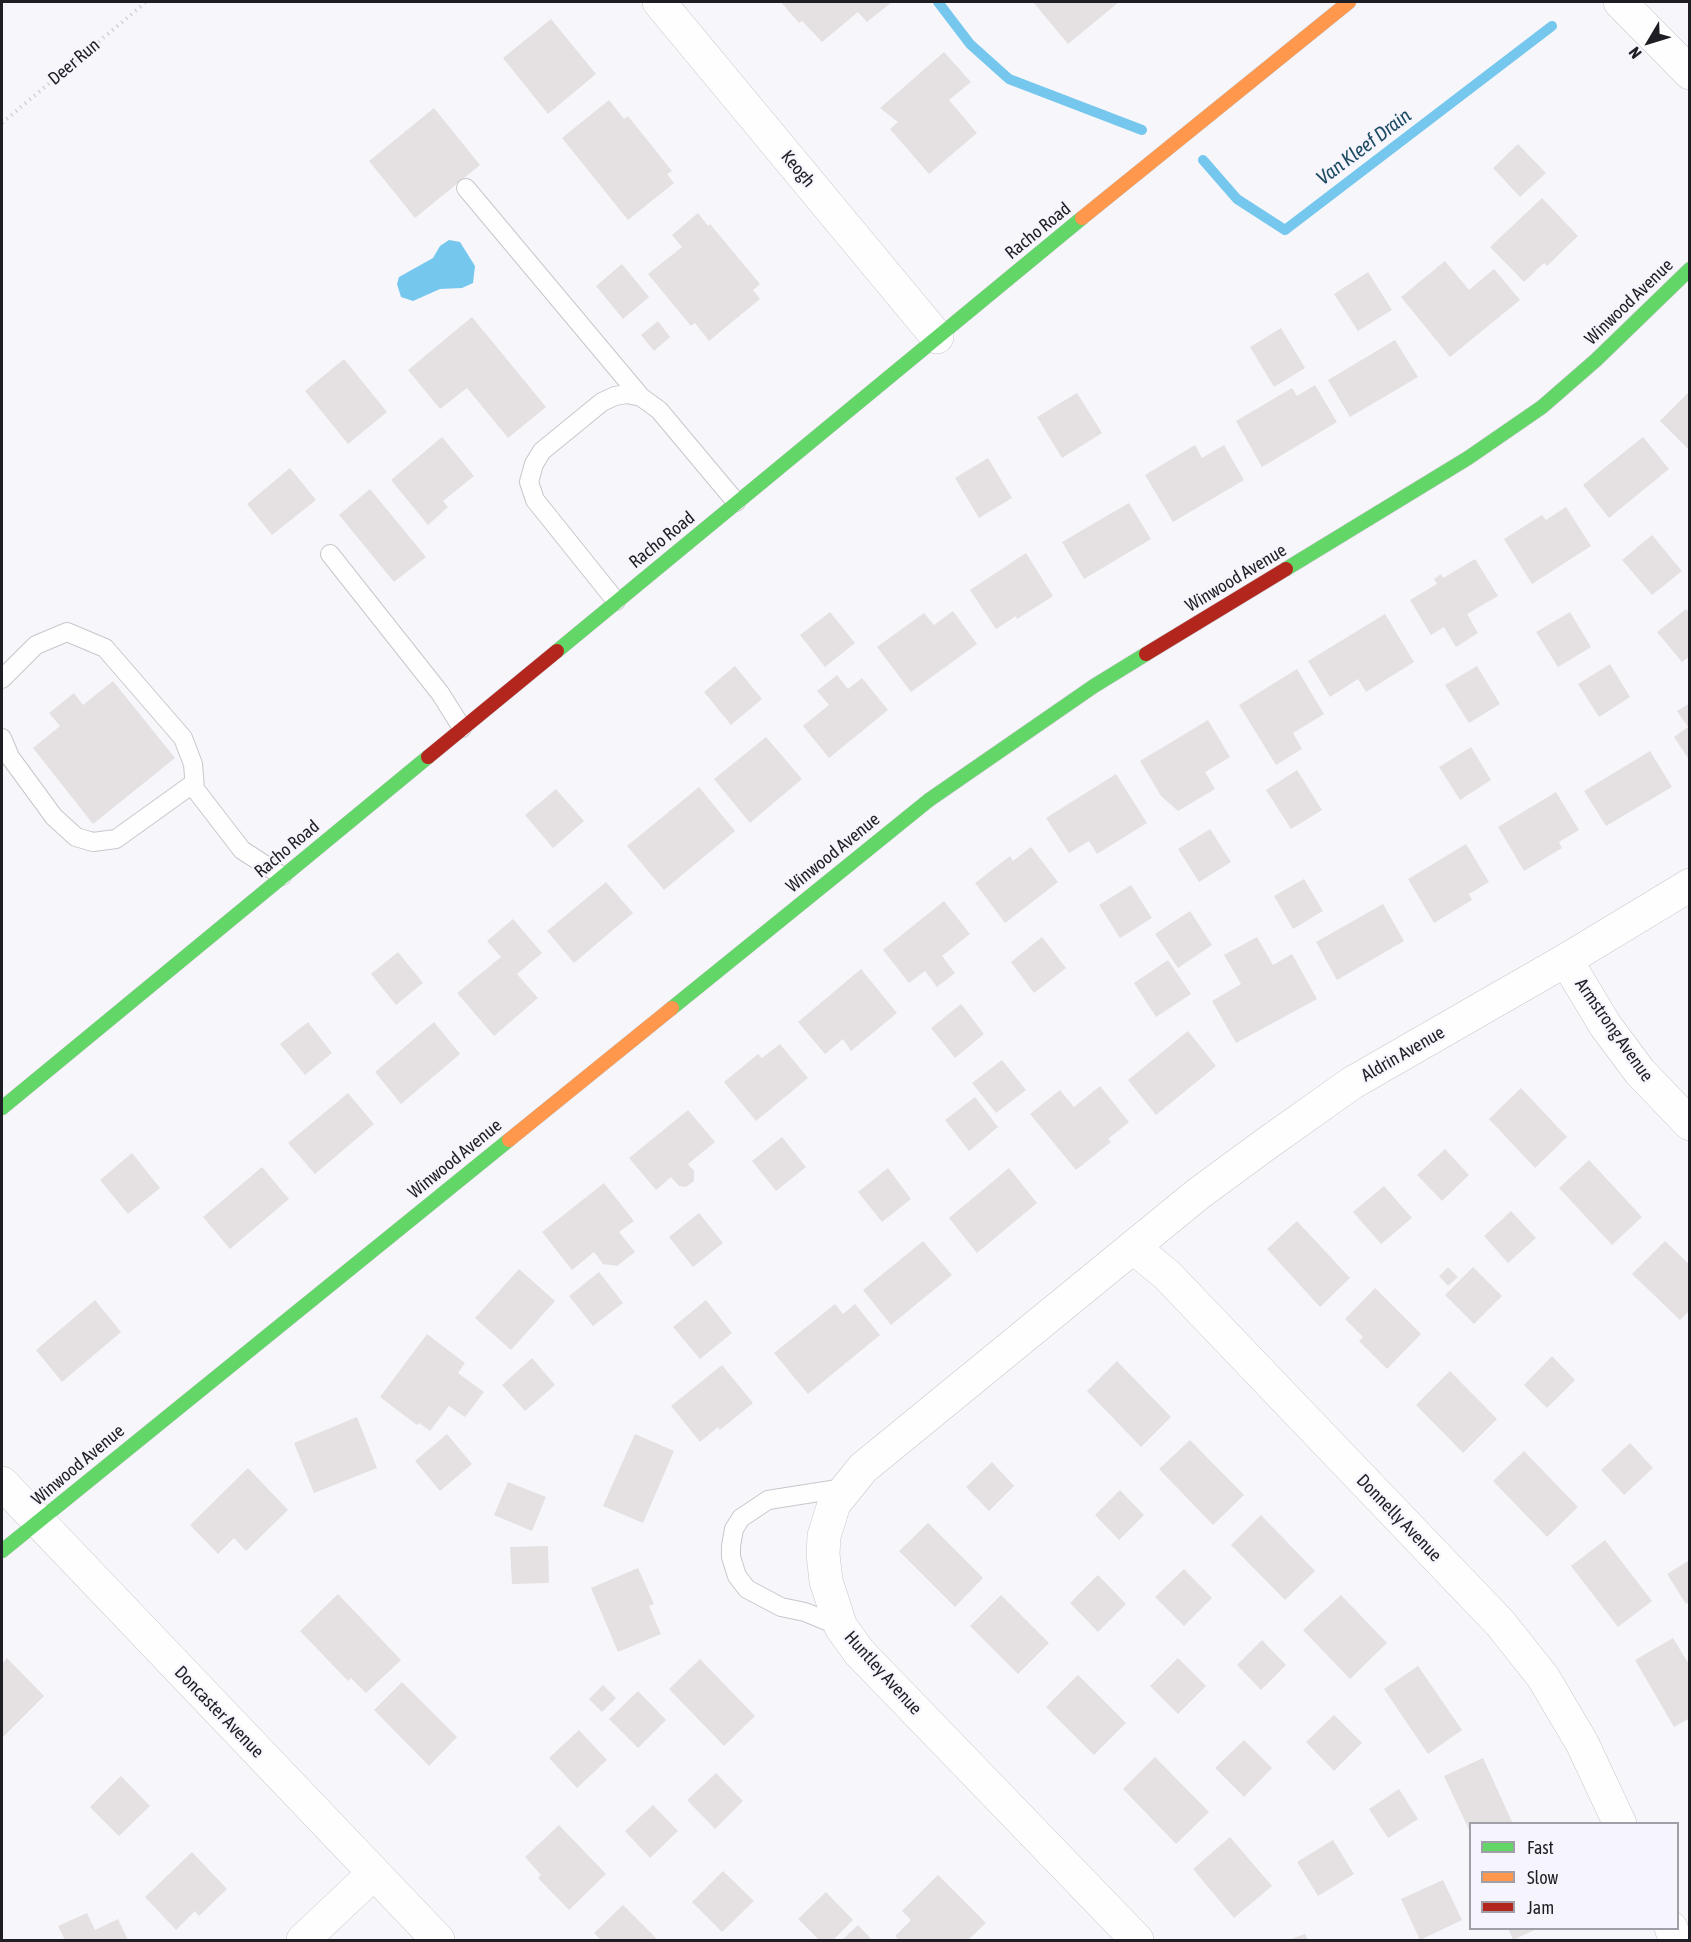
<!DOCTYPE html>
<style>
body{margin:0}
#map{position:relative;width:1691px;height:1942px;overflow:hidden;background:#f7f7fb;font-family:"Asap Condensed",sans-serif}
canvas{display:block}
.frame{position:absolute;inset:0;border:3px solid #1f1e25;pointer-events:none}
.legend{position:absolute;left:1469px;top:1822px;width:210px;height:108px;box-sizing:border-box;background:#f6f5fd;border:2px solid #a09fa7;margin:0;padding:8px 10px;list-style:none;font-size:18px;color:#1f1e25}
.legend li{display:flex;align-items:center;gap:12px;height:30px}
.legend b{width:30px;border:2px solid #a09fa7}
.north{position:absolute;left:1619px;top:12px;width:60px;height:60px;-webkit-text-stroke:4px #f6f5fd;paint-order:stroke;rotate:232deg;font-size:16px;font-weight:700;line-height:24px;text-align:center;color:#1f1e25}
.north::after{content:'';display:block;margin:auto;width:21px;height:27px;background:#1f1e25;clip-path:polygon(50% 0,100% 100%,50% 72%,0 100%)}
</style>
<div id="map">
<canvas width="1691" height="1942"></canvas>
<div class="frame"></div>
<ul class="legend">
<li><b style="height:8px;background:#63d668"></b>Fast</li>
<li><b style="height:8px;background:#ff974d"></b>Slow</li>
<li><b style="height:8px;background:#b3261e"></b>Jam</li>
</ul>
<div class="north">N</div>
</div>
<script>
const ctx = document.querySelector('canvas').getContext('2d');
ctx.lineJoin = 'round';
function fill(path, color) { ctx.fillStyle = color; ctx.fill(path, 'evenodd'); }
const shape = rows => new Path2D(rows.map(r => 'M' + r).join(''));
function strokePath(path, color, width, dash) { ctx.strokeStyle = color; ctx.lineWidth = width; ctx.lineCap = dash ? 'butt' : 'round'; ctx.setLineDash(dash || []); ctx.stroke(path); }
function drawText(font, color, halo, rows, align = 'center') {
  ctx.font = font + ' "Asap Condensed",sans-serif'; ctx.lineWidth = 4.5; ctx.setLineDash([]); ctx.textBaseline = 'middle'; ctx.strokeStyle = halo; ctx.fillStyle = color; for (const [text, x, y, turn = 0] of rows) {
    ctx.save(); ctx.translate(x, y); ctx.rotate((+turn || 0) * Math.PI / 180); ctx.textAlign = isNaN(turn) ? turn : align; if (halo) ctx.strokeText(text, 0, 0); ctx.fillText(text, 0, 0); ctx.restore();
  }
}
fill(shape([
 [449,240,460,242,475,266,473,283,462,288,440,289,413,301,401,297,397,284,399,277,433,258,440,246]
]), '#75c7ed');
strokePath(shape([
 [938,2,970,44,1009,79,1142,130],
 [1203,160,1237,199,1285,230,1552,26]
]), '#75c7ed', 10);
fill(shape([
 [781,2,892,2,867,22,858,12,822,42,802,21,799,23],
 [1033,2,1119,2,1068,44],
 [551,19,596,74,548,114,503,58],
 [944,52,971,82,949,100,977,133,929,174,890,129,898,122,880,108],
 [609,100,624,119,628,116,672,171,667,174,674,183,628,220,562,138],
 [434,108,480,165,415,218,369,161],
 [1518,144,1546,173,1520,197,1493,168],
 [1542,198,1578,236,1547,266,1544,263,1524,282,1490,247],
 [698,213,708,226,710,224,760,284,753,290,760,299,709,341,695,323,691,326,648,274,682,247,672,235],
 [1445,261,1469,290,1494,269,1520,300,1450,357,1401,297],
 [622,264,649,297,623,319,596,286],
 [1368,272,1392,310,1358,331,1334,294],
 [472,317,546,407,508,438,467,388,440,409,408,370],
 [658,321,670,337,654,351,641,335],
 [1281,328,1305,368,1274,387,1250,347],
 [1395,340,1418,377,1350,417,1328,380],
 [344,359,387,412,348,444,305,391],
 [1315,385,1337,422,1262,467,1236,421,1292,388,1297,396],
 [1690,391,1690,451,1660,421],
 [1077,393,1102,433,1062,458,1037,417],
 [442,437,474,476,443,501,448,507,428,525,391,480],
 [1643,437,1669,469,1609,518,1583,485],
 [1195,445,1202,458,1224,445,1244,480,1173,522,1145,475],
 [988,458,1012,498,979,518,955,478],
 [290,468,316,500,272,535,247,504],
 [370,489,426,557,394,582,339,515],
 [1129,503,1151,539,1084,579,1062,542],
 [1566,507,1591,546,1532,584,1504,539,1542,515,1546,520],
 [1652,535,1682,571,1652,595,1622,560],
 [1026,553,1053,596,1017,619,1016,616,996,629,970,590],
 [1475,559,1498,596,1467,614,1478,633,1456,647,1444,627,1431,635,1410,600,1437,584,1434,579,1441,574,1443,578],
 [1686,609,1690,613,1690,656,1682,662,1657,632],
 [953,611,977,644,911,692,877,647,924,613,934,625],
 [830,612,855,643,825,667,800,635],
 [1570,612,1591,647,1558,667,1536,632],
 [1385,614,1414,662,1366,692,1358,679,1330,697,1308,661],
 [1610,664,1630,697,1599,717,1578,684],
 [735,666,762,699,731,725,704,692],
 [1477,666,1500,704,1469,723,1445,685],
 [1297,669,1324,714,1293,733,1302,749,1276,765,1239,705],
 [837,675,848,689,862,678,888,710,829,758,803,726,829,705,817,691],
 [113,681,175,758,93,824,33,748,60,726,49,713,74,693,83,705],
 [1690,703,1690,761,1674,737,1688,727,1677,711],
 [1208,720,1230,757,1205,772,1215,789,1178,811,1161,796,1140,761],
 [766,737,802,779,750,823,714,779],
 [1471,747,1491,780,1460,800,1439,767],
 [1650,751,1672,787,1606,826,1584,791],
 [1297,770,1322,810,1291,829,1266,790],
 [1116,774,1147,823,1097,854,1089,841,1069,853,1046,818],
 [699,787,735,831,664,890,627,846],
 [556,789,584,821,553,848,525,815],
 [1556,792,1579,830,1559,842,1562,848,1524,871,1498,827],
 [1210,829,1231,862,1199,882,1178,849],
 [1466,844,1489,882,1469,894,1472,900,1434,923,1408,879],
 [1031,847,1058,882,1005,923,975,883,1010,856,1013,861],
 [1304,879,1323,911,1293,929,1274,896],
 [606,882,633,913,574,963,547,931],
 [1131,885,1152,918,1120,938,1099,905],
 [944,901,970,934,942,956,955,973,937,987,925,971,909,983,883,950],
 [1383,904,1404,941,1337,980,1316,942],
 [1190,911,1212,945,1178,968,1155,934],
 [513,919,542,953,517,974,538,998,494,1036,457,993,501,957,487,941],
 [1042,937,1066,968,1034,993,1011,962],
 [1257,937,1273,965,1292,954,1317,999,1236,1043,1212,1001,1241,984,1224,955],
 [398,952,423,983,396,1005,371,974],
 [1168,960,1191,994,1156,1017,1134,983],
 [861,969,897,1013,851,1051,843,1039,825,1054,798,1022],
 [961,1004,984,1034,955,1058,931,1028],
 [308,1022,332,1053,305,1075,280,1044],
 [434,1022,460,1054,401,1104,375,1072],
 [1188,1031,1216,1066,1156,1115,1128,1080],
 [780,1044,808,1078,756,1121,724,1082,758,1054,762,1058],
 [1002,1060,1026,1090,996,1113,972,1083],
 [1100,1086,1129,1122,1108,1139,1111,1142,1076,1170,1030,1114,1060,1090,1074,1107],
 [1521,1088,1567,1137,1535,1168,1489,1119],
 [348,1093,374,1124,315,1174,288,1143],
 [975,1097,998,1127,969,1151,945,1120],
 [688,1110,715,1142,688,1164,694,1171,694,1181,686,1187,679,1186,671,1177,656,1190,629,1158],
 [782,1137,806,1167,776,1191,752,1161],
 [1445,1149,1469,1175,1442,1201,1417,1175],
 [132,1153,160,1188,128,1214,100,1180],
 [1589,1160,1642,1217,1612,1245,1559,1188],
 [262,1167,289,1199,230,1249,203,1217],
 [888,1168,911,1199,882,1222,858,1192],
 [1009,1168,1037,1203,977,1253,949,1218],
 [604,1183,634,1221,619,1232,635,1252,617,1266,603,1264,594,1252,572,1270,542,1232],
 [1384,1186,1412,1218,1381,1244,1353,1212],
 [1511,1211,1536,1238,1508,1263,1484,1236],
 [699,1213,723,1243,693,1267,669,1237],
 [1297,1221,1350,1278,1320,1307,1267,1249],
 [923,1241,952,1275,891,1325,863,1290],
 [1665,1241,1690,1265,1690,1310,1680,1320,1632,1274],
 [1448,1267,1458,1277,1448,1286,1439,1276],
 [1473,1267,1502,1296,1474,1324,1445,1295],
 [519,1269,555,1301,511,1350,475,1318],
 [599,1272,623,1303,593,1326,569,1296],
 [1375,1288,1421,1334,1387,1369,1359,1341,1363,1337,1345,1319],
 [95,1300,121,1332,62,1382,36,1350],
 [706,1300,732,1333,700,1359,673,1327],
 [835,1304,843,1314,855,1304,880,1335,808,1394,774,1353],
 [427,1334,465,1363,458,1373,484,1392,465,1417,449,1406,430,1431,419,1423,417,1425,380,1397],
 [1552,1356,1575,1380,1547,1408,1524,1385],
 [532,1358,555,1385,525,1411,502,1385],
 [1117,1361,1171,1417,1141,1447,1087,1391],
 [722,1365,753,1403,720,1430,718,1427,700,1442,671,1406],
 [1450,1371,1497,1419,1463,1453,1416,1405],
 [357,1417,377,1468,314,1493,294,1443],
 [447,1434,472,1464,440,1491,415,1461],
 [635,1434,674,1451,643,1523,603,1506],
 [1190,1440,1244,1495,1213,1525,1159,1469],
 [1630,1443,1653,1468,1624,1495,1601,1470],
 [1524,1451,1578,1507,1547,1537,1493,1481],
 [992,1462,1014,1486,989,1511,966,1487],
 [248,1468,288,1510,246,1551,234,1538,218,1554,190,1525],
 [508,1482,546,1497,532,1531,494,1515],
 [1120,1490,1144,1515,1119,1540,1095,1515],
 [1261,1515,1315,1571,1285,1600,1231,1545],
 [928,1523,983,1578,955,1607,899,1551],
 [1605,1540,1652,1601,1618,1627,1571,1566],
 [548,1546,549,1583,512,1584,510,1547],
 [1690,1560,1690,1602,1686,1604,1667,1574],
 [638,1568,654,1604,649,1606,661,1634,618,1652,591,1588],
 [1184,1569,1212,1598,1184,1626,1155,1597],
 [1098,1575,1126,1604,1098,1632,1070,1603],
 [338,1594,401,1660,366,1693,351,1678,348,1681,300,1631],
 [1001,1595,1049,1643,1018,1674,970,1626],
 [1341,1595,1387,1643,1350,1679,1303,1630],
 [1673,1638,1690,1666,1690,1718,1674,1727,1635,1660],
 [1262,1640,1286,1665,1261,1690,1237,1665],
 [7,1658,44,1696,2,1738,2,1664],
 [1178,1658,1206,1686,1178,1714,1150,1686],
 [700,1659,755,1716,724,1746,669,1689],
 [1418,1666,1462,1730,1428,1754,1384,1689],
 [1078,1675,1126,1723,1094,1755,1046,1707],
 [402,1682,457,1737,429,1766,374,1710],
 [603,1685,616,1698,602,1712,589,1699],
 [638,1691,666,1720,638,1748,609,1719],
 [1334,1715,1362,1743,1334,1771,1306,1742],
 [579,1730,607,1760,577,1788,549,1758],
 [1244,1740,1272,1768,1244,1797,1215,1768],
 [1155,1757,1209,1812,1176,1844,1123,1789],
 [1483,1758,1513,1824,1470,1824,1470,1832,1444,1776],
 [716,1773,743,1801,715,1829,687,1800],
 [121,1776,150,1806,119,1836,90,1807],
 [1399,1789,1418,1819,1388,1838,1369,1809],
 [653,1805,678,1831,650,1858,625,1831],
 [559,1825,606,1874,569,1910,538,1878,541,1875,525,1857],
 [1230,1837,1272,1886,1234,1918,1193,1869],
 [1333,1840,1354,1874,1318,1896,1297,1862],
 [192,1852,227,1889,199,1916,195,1911,176,1930,145,1897],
 [723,1871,754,1901,722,1932,692,1902],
 [938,1875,986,1923,968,1940,899,1940,895,1936,911,1920,902,1911],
 [1443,1880,1462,1920,1420,1940,1401,1899],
 [826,1892,853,1920,833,1940,819,1940,798,1919],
 [623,1905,658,1940,601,1940,594,1933],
 [87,1913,95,1930,118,1919,128,1940,65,1940,58,1926],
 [858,1925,872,1940,842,1940],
 [1508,1928,1539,1928,1513,1940],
 [1305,1934,1308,1940,1288,1940]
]), '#e5e0e1');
const lane = shape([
 [466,188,641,397],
 [330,554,440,693,462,728],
 [616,601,535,500,529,482,534,464,542,451,602,402,615,396,627,394,641,397,659,410,736,502],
 [2,679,36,645,67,632,105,648,183,738,193,764,195,789,242,850,282,876],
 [2,738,10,757,54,817,76,837,93,842,116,839,194,783],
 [841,1627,805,1612,781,1607,747,1589,737,1576,731,1557,731,1546,734,1529,741,1518,768,1500,844,1488]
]);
const street = shape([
 [659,2,937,337],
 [1620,2,1690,73],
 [1566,960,1605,1025,1640,1072,1690,1124],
 [1133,1247,1167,1275,1500,1623,1543,1677,1582,1743,1620,1824],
 [2,1483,438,1940],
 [1671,1928,1676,1940],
 [303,1940,373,1874],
 [1137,1940,859,1652,841,1627,826,1581,823,1554,824,1536,834,1504,863,1468,1198,1194,1266,1144,1352,1083,1566,960,1690,885]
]);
const fast = shape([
 [1286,569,1468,458,1542,407,1596,360,1690,269],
 [557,651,1082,218],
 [672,1008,929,800,1094,686,1146,654],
 [2,1108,428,757],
 [2,1551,509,1140]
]);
const slow = shape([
 [1082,218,1349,2],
 [509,1140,672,1008]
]);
const jam = shape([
 [1146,654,1286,569],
 [428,757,557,651]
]);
strokePath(lane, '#c7c7cc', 20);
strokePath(street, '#c7c7cc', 34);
strokePath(fast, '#c7c7cc', 15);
strokePath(slow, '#c7c7cc', 15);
strokePath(jam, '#c7c7cc', 15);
strokePath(shape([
 [2,123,146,2]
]), '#d4d4d7', 4, [1.5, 4.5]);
strokePath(lane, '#fefefe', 18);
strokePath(street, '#fefefe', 33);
strokePath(fast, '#63d668', 14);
strokePath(slow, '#ff974d', 14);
strokePath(jam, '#b3261e', 14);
drawText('18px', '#1f1e25', '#f6f5fd', [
 ["Deer Run",74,62,-40],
 ["Keogh",798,169,50],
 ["Racho Road",1038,231,-39],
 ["Winwood Avenue",1629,302,-44],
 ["Racho Road",662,540,-39],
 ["Winwood Avenue",1236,578,-31],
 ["Racho Road",287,849,-40],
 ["Winwood Avenue",833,853,-39],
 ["Armstrong Avenue",1614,1030,55],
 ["Aldrin Avenue",1403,1054,-30],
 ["Winwood Avenue",455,1159,-39],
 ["Winwood Avenue",78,1465,-40],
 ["Donnelly Avenue",1399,1518,46],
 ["Huntley Avenue",883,1673,48],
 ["Doncaster Avenue",219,1712,46]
]);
drawText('italic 20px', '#1c4b61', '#f6f5fd', [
 ["Van Kleef Drain",1364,147,-37]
]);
</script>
